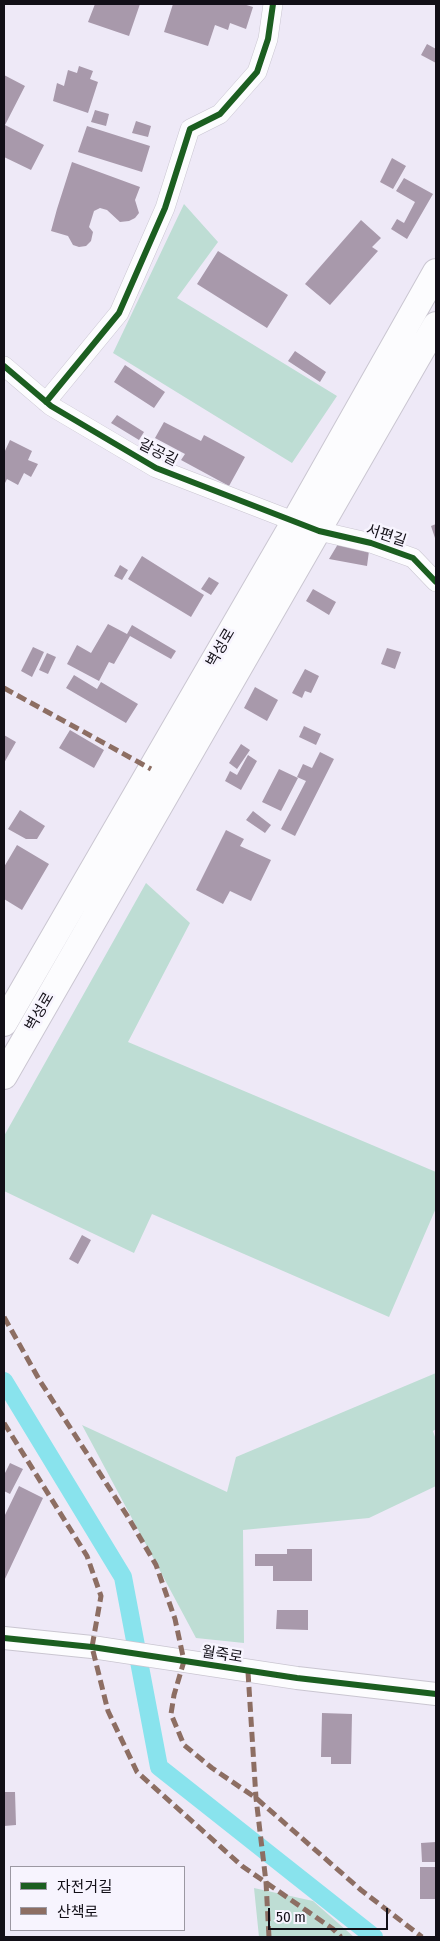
<!DOCTYPE html>
<meta charset="utf-8">
<style>
body{margin:0}
#map{position:relative;width:440px;height:1941px;overflow:hidden;background:#eee9f7;font-family:"Fira Sans Condensed","Noto Sans KR",sans-serif}
canvas{display:block}
.frame{position:absolute;inset:0;border:5px solid #120f17;pointer-events:none}
.legend{position:absolute;left:10px;top:1866px;width:175px;height:65px;box-sizing:border-box;background:#f7f4fe;border:1px solid #9b98a2;margin:0;padding:6px 9px;list-style:none;font-size:15px;color:#120f17}
.legend li{display:flex;align-items:center;gap:10px;height:25px}
.legend b{width:25px;border:1px solid #9b98a2}
.scale{position:absolute;left:268px;top:1908px;width:120px;height:22px;box-sizing:border-box;border:2px solid #120f17;border-top:0;padding-left:6px;font-size:15px;line-height:18px;white-space:nowrap;color:#120f17;-webkit-text-stroke:4px #f7f4fe;paint-order:stroke}
</style>
<div id="map">
<canvas width="440" height="1941"></canvas>
<div class="frame"></div>
<ul class="legend">
<li><b style="height:6px;background:#1b5e20"></b>자전거길</li>
<li><b style="height:6px;background:#8d6e63"></b>산책로</li>
</ul>
<div class="scale">50 m</div>
</div>
<script>
const ctx = document.querySelector('canvas').getContext('2d');
ctx.lineJoin = 'round';
function fill(path, color) { ctx.fillStyle = color; ctx.fill(path, 'evenodd'); }
const shape = rows => new Path2D(rows.map(r => 'M' + r).join(''));
function strokePath(path, color, width, dash) { ctx.strokeStyle = color; ctx.lineWidth = width; ctx.lineCap = dash ? 'butt' : 'round'; ctx.setLineDash(dash || []); ctx.stroke(path); }
function drawText(font, color, halo, rows, align = 'center') {
  ctx.font = font + ' "Fira Sans Condensed","Noto Sans KR",sans-serif'; ctx.lineWidth = 5; ctx.setLineDash([]); ctx.textBaseline = 'middle'; ctx.strokeStyle = halo; ctx.fillStyle = color; for (const [text, x, y, turn = 0] of rows) {
    ctx.save(); ctx.translate(x, y); ctx.rotate((+turn || 0) * Math.PI / 180); ctx.textAlign = isNaN(turn) ? turn : align; if (halo) ctx.strokeText(text, 0, 0); ctx.fillText(text, 0, 0); ctx.restore();
  }
}
fill(shape([
 [184,204,218,242,177,298,337,396,292,463,113,353],
 [146,883,190,923,128,1042,436,1172,436,1208,389,1317,152,1214,134,1253,4,1191,4,1136],
 [436,1373,436,1429,433,1431,436,1440,436,1486,369,1518,243,1530,244,1643,196,1638,82,1425,227,1492,236,1457],
 [254,1888,313,1901,354,1937,259,1937]
]), '#beddd4');
strokePath(shape([
 [4,1381,123,1577,159,1767,374,1937]
]), '#89e3ed', 18);
fill(shape([
 [95,4,140,4,129,36,88,22],
 [173,4,221,4,225,5,226,4,243,4,253,7,246,29,230,23,228,30,215,25,208,46,164,32],
 [427,44,436,49,436,63,421,55],
 [79,66,93,71,90,79,98,82,88,113,53,101,57,83,64,86,68,70,77,73],
 [4,75,25,86,5,125,44,145,31,170,4,157],
 [95,110,109,114,106,126,91,122],
 [136,121,151,126,148,137,132,133],
 [87,126,150,146,142,172,78,152],
 [392,158,406,166,393,189,380,182],
 [72,162,140,187,135,200,139,213,135,218,129,221,120,222,107,210,100,208,94,211,89,227,93,232,91,241,86,246,79,247,73,245,68,236,51,231,57,209],
 [404,178,433,194,407,239,391,229,397,219,404,223,415,202,396,191],
 [361,220,381,238,372,247,378,251,330,305,305,284],
 [218,251,288,295,267,328,197,284],
 [295,351,326,372,320,382,288,361],
 [125,365,165,392,154,408,114,382],
 [117,415,144,432,139,440,111,423],
 [164,422,201,441,204,435,245,457,229,486,181,460,185,454,155,438],
 [10,440,32,451,28,460,38,464,31,477,24,473,18,485,7,479,4,485,4,453],
 [436,524,436,541,431,526],
 [338,544,369,551,367,566,329,559],
 [142,556,204,595,191,617,128,579],
 [120,565,128,570,122,580,114,576],
 [209,577,219,583,211,595,201,589],
 [313,589,336,602,329,615,306,601],
 [108,624,127,634,132,625,176,651,171,659,130,636,114,664,109,662,99,681,67,664,77,645,91,653],
 [33,647,44,652,32,677,21,671],
 [387,648,401,652,395,669,381,664],
 [47,653,56,657,48,674,39,670],
 [305,669,319,676,311,693,305,691,302,698,292,693],
 [74,675,97,689,101,682,138,704,126,723,66,688],
 [255,687,278,700,267,721,244,708],
 [304,726,321,734,316,745,299,737],
 [70,730,104,750,94,768,59,748],
 [4,735,16,742,4,763],
 [241,744,250,750,237,769,229,763],
 [320,752,334,759,295,836,281,829,306,781,297,777,303,764,312,768],
 [248,755,257,761,241,790,225,781,230,771,237,775],
 [279,769,298,778,281,811,262,802],
 [20,810,45,826,37,839,26,839,8,829],
 [253,811,271,825,265,833,246,820],
 [226,830,244,839,240,846,271,860,251,901,230,891,223,904,196,890],
 [17,845,49,864,22,910,4,899,4,867],
 [82,1235,91,1240,78,1264,69,1259],
 [10,1463,23,1469,10,1494,4,1491,4,1475],
 [19,1486,43,1498,4,1581,4,1517],
 [287,1549,312,1549,312,1581,273,1581,273,1566,255,1566,255,1554,287,1554],
 [277,1610,308,1610,308,1630,276,1629],
 [322,1713,352,1714,351,1764,331,1764,331,1757,321,1757],
 [4,1792,15,1792,16,1825,4,1826],
 [436,1842,436,1862,422,1862,421,1843],
 [420,1867,436,1867,436,1899,420,1899]
]), '#a899ab');
const minor = shape([
 [4,366,51,406,156,468,319,531,371,543,413,558,436,582],
 [46,402,119,313,165,208,190,129,220,114,257,72,268,39,273,4]
]);
const tertiary = shape([
 [4,1638,92,1647,297,1678,436,1694]
]);
const secondary = shape([
 [4,1023,295,521,436,272],
 [4,1076,436,325]
]);
strokePath(minor, '#cac6d1', 20);
strokePath(tertiary, '#cac6d1', 24);
strokePath(secondary, '#cac6d1', 28);
strokePath(minor, '#fcfcfe', 19);
strokePath(tertiary, '#fcfcfe', 22);
strokePath(secondary, '#fcfcfe', 26);
strokePath(shape([
 [4,688,151,769],
 [4,1317,40,1381,128,1517,156,1565,175,1619,184,1661,174,1695,171,1714,184,1745,212,1768,256,1798,361,1890,422,1937],
 [4,1423,87,1556,101,1596,92,1647,108,1711,137,1772,242,1866,333,1929,341,1937],
 [248,1672,256,1798,266,1882,269,1937]
]), '#8d6e63', 5, [10, 5]);
strokePath(shape([
 [4,366,51,406,156,468,319,531,371,543,413,558,436,582],
 [46,402,119,313,165,208,190,129,220,114,257,72,268,39,273,4],
 [4,1638,92,1647,297,1678,436,1694]
]), '#1b5e20', 6);
drawText('15px', '#120f17', '#f7f4fe', [
 ["갈공길",158,453,27],
 ["서편길",386,536,18],
 ["벽성로",221,648,-60],
 ["벽성로",40,1012,-60],
 ["월죽로",222,1655,9]
]);
</script>
